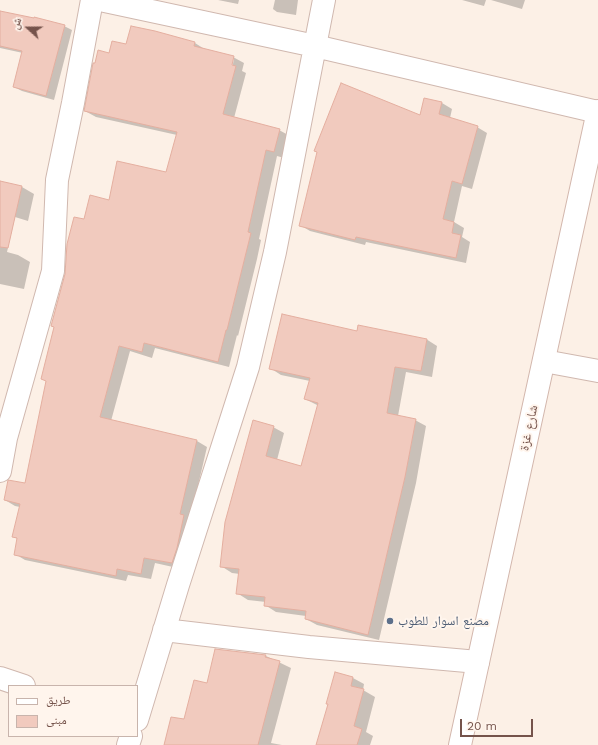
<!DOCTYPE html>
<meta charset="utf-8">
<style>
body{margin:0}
#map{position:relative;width:598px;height:745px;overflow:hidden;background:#fcf0e6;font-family:"Work Sans","Noto Naskh Arabic",sans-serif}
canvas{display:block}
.legend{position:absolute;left:8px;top:685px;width:130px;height:52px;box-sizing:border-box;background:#fff5ed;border:1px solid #c8b4ac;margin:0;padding:5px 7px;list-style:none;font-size:12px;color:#75534b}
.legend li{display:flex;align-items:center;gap:8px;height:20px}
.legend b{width:20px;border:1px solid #c8b4ac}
.north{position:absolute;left:8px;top:8px;width:40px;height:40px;-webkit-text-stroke:3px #fff5ed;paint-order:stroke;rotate:291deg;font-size:11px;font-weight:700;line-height:16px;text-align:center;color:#75534b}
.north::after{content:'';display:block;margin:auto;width:14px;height:18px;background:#75534b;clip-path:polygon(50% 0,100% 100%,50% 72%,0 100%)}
.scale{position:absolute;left:460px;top:719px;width:73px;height:18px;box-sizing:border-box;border:2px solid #75534b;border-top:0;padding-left:5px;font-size:12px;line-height:14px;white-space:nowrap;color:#75534b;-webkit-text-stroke:3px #fff5ed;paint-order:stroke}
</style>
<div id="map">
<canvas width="598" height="745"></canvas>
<ul class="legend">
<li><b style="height:5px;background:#fff"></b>طريق</li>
<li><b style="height:11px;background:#f1cabe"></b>مبنى</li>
</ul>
<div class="north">ش</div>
<div class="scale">20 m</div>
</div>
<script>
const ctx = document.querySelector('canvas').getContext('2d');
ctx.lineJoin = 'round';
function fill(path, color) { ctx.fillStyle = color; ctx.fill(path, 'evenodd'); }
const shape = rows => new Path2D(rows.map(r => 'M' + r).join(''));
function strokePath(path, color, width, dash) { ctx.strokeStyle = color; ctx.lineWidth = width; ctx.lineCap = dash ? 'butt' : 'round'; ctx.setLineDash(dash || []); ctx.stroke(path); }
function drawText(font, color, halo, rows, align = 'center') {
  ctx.font = font + ' "Work Sans","Noto Naskh Arabic",sans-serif'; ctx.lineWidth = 4; ctx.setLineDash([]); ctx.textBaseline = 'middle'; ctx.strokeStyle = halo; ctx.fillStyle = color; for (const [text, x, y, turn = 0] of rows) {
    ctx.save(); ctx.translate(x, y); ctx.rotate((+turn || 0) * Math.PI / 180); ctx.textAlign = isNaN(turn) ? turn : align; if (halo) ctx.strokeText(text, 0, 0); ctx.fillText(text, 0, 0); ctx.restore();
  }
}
fill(shape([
 [218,0,239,0,238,4],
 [275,0,298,0,296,15,277,12,273,9],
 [462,0,486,0,484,6],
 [491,0,525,0,522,9],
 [0,12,64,26,72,30,54,100,22,91,14,87,23,53,0,48],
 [155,32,195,43,206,50,233,57,244,63,242,71,246,73,234,118,279,130,290,136,284,158,277,156,259,239,261,240,257,259,238,336,237,335,229,367,155,348,152,358,130,351,111,421,197,441,207,447,190,520,182,569,155,563,151,579,128,575,126,581,25,560,15,554,18,539,14,537,20,507,15,506,5,500,25,485,84,220,109,201,167,173,177,135,96,117,85,111,110,54],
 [232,58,234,58,232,70],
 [425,99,442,103,452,109,450,118,477,127,487,133,472,189,462,186,454,222,464,228,462,237,470,242,466,263,366,242,365,245,310,231,300,225,420,116],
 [0,182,22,187,34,194,28,221,15,217,7,252,18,255,30,262,24,289,0,284],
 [358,332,426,339,437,346,432,377,406,372,398,416,415,420,426,426,416,483,379,640,317,625,306,619,306,616,276,612,265,605,266,602,248,600,237,593,240,574,232,573,221,566,273,427,284,433,277,460,302,467,319,406,305,399,310,381,281,375,270,368],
 [266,656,291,668,271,743,282,745,165,745,184,721,207,684],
 [336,673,353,678,364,684,363,690,375,697,366,732,373,736,370,745,317,745,329,704]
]), '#0003');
const building = shape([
 [0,11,34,18,34,17,65,25,46,96,13,87,22,51,0,46,0,11],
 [131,26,155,31,195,42,194,46,234,56,232,65,236,66,223,114,280,129,274,152,266,150,248,232,251,233,246,253,227,330,226,330,218,362,144,343,142,352,119,346,100,417,197,440,180,514,184,515,177,548,172,563,144,558,141,574,117,569,116,576,14,555,17,538,12,537,20,504,4,500,8,480,25,483,46,381,41,379,54,327,51,326,65,274,67,244,74,217,84,219,90,195,109,200,117,161,166,172,177,132,84,111,93,63,95,63,98,50,109,53,112,41,126,44,131,26],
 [341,83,420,115,424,98,442,102,439,114,478,126,462,184,452,181,443,219,454,222,452,233,461,235,456,258,356,237,355,240,299,226,317,152,314,151,341,83],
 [0,181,22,186,8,248,0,247,0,181],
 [282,314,357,331,358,325,427,339,421,371,395,367,387,413,416,419,405,477,368,635,305,619,306,611,264,606,265,597,236,594,239,569,220,567,225,522,253,420,274,426,266,456,301,466,318,403,304,399,310,378,269,369,282,314],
 [215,649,266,655,265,657,280,661,258,745,164,745,171,717,184,719,194,680,207,683,215,649],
 [335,672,353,677,351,686,364,689,354,726,362,729,357,745,316,745,328,704,326,704,335,672]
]);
fill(building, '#f1cabe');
strokePath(building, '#e4ae9f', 1);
const street = shape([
 [100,0,315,46,598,112],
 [544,361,598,371],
 [0,471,6,438,53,271,57,180,73,103,92,0],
 [164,630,309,647,478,662],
 [0,678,24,686],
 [137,720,178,585,248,367,275,252,324,0],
 [128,745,131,736]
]);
const secondary = shape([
 [460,745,598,111]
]);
strokePath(street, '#d0b8af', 24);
strokePath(secondary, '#d3b7ad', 24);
strokePath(street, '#fff', 22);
strokePath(secondary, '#fff', 22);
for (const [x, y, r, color] of [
 [390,621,4,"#5c6f8a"]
]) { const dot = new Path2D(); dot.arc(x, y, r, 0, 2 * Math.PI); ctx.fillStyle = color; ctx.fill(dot); strokePath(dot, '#fff5ed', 1.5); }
drawText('13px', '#75534b', '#fff5ed', [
 ["شارع غزة",529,428,-78]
]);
drawText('13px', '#4e5e75', '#fff5ed', [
 ["مصنع اسوار للطوب",398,621]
], 'left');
</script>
